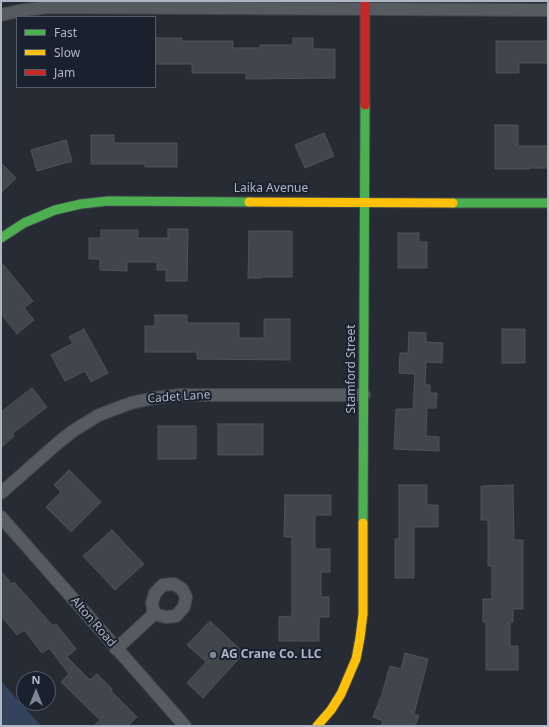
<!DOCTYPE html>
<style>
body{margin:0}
#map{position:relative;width:549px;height:727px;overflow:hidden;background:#272b33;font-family:"Noto Sans",sans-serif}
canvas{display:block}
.frame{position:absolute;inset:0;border:2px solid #afb7c5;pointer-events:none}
.legend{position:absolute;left:16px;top:16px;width:140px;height:72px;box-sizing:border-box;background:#1a212e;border:1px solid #565d6a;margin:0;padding:5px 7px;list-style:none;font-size:12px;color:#afb7c5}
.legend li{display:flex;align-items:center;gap:8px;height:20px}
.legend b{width:20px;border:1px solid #565d6a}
.north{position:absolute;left:16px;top:671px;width:40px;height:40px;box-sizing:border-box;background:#1a212e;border:1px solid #565d6a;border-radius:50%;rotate:0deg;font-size:11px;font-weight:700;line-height:16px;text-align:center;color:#afb7c5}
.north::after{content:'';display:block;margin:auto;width:14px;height:18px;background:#7f8692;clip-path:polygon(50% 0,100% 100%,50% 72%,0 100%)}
</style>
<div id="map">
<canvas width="549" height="727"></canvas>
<div class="frame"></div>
<ul class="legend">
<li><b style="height:5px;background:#4caf50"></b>Fast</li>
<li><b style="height:5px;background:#ffc107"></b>Slow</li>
<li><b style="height:5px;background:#c62828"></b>Jam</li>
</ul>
<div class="north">N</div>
</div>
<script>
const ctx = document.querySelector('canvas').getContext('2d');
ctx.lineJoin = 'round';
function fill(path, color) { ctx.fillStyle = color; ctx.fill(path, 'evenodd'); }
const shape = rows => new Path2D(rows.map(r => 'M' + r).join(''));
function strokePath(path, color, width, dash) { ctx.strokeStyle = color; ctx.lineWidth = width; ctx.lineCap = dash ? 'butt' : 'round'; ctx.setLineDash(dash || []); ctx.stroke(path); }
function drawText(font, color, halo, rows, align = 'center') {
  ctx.font = font + ' "Noto Sans",sans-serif'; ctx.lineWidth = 4; ctx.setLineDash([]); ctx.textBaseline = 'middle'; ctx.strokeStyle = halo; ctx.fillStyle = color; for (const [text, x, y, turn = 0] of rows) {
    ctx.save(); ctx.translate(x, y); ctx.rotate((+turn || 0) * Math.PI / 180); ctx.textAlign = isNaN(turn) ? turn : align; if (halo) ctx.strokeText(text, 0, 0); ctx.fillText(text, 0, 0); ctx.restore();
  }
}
fill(shape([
 [1,681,41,726,1,726]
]), '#34435c');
const building = shape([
 [155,38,182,38,182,41,233,41,233,48,260,48,260,45,293,45,293,38,313,38,313,49,335,49,335,78,246,79,246,73,192,73,192,64,155,64,155,38],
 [496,41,548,41,548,63,519,63,519,73,496,73,496,41],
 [495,125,518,125,518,146,548,146,548,168,529,168,529,169,495,169,495,125],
 [324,133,334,156,305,168,295,145,324,133],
 [91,135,114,135,114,143,177,143,177,167,145,167,145,164,91,164,91,135],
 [66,140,72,161,37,171,31,150,66,140],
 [1,163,16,178,1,193,1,163],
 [168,229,188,229,187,281,166,281,166,270,157,270,157,262,127,262,127,271,100,270,100,259,89,259,89,238,101,238,101,230,138,230,138,238,168,238,168,229],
 [249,231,292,231,292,277,261,277,261,278,248,278,249,231],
 [398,233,419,233,419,242,427,242,427,268,398,268,398,233],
 [1,262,33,301,24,308,34,320,17,334,1,314,1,262],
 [155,315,187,315,187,323,239,323,239,338,264,338,264,319,290,319,290,360,197,359,197,352,145,352,145,326,155,326,155,315],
 [84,329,108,373,91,382,85,371,65,381,51,355,73,343,69,337,84,329],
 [502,329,525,329,525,363,502,363,502,329],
 [409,332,426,333,426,342,443,343,442,363,426,362,425,385,430,385,430,393,437,393,436,408,427,408,426,436,439,437,439,451,394,449,396,409,413,409,415,374,399,373,400,353,408,353,409,332],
 [32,388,47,407,12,434,14,436,1,448,1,412,32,388],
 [218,424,263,424,263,455,218,455,218,424],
 [158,426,196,426,196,459,158,459,158,426],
 [69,470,101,502,71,532,46,507,61,492,54,485,69,470],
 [399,485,427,485,427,505,438,505,438,527,414,527,414,578,395,578,395,539,399,539,399,485],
 [513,485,514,540,523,540,523,609,513,609,513,622,510,622,510,646,518,646,518,670,486,670,486,622,483,622,483,599,492,599,492,566,488,566,488,520,481,520,481,486,513,485],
 [285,495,331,495,331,515,315,515,315,549,330,549,330,572,321,572,321,597,329,597,329,617,319,617,319,641,279,641,279,617,292,616,292,537,284,537,285,495],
 [112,530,144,564,115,590,83,556,112,530],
 [1,571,12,584,14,582,53,626,56,624,76,649,67,657,90,680,97,674,112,689,111,691,137,717,128,726,94,726,100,720,61,682,69,674,49,648,42,653,24,630,17,635,1,616,1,571],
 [210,621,244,653,203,698,187,683,206,662,187,645,210,621],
 [405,653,428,659,414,714,419,716,415,726,381,726,383,721,373,717,382,694,390,666,401,669,405,653]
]);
fill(building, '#41454c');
strokePath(building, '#4e535b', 1);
const street = shape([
 [1,15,18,11,48,7,548,10],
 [1,493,59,442,73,431,99,415,131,403,154,398,180,395,364,395],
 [1,517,185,726],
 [116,649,154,614,166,617,176,616,184,607,186,597,182,589,174,584,163,585,155,593,152,603,154,614]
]);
const fast = shape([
 [453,203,548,203],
 [1,238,24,223,55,210,81,204,108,201,249,202],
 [363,523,365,105]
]);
const slow = shape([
 [249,202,453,203],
 [317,726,331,710,341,694,356,659,360,638,363,614,363,523]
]);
const jam = shape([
 [365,105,365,1]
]);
strokePath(street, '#42464c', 14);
strokePath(fast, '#42464c', 11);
strokePath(slow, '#42464c', 11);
strokePath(jam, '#42464c', 11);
strokePath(street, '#565a61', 12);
strokePath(fast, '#4caf50', 9);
strokePath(slow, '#ffc107', 9);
strokePath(jam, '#c62828', 9);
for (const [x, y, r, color] of [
 [213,655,4,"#7f8692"]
]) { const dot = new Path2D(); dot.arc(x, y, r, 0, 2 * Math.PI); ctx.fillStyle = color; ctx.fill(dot); strokePath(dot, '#1a212e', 1.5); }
drawText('12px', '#afb7c5', '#1a212e', [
 ["Laika Avenue",271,189],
 ["Stamford Street",352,369,-90],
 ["Cadet Lane",179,397,-4],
 ["Alton Road",93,622,49]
]);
drawText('bold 12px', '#afb7c5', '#1a212e', [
 ["AG Crane Co. LLC",221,655]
], 'left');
</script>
